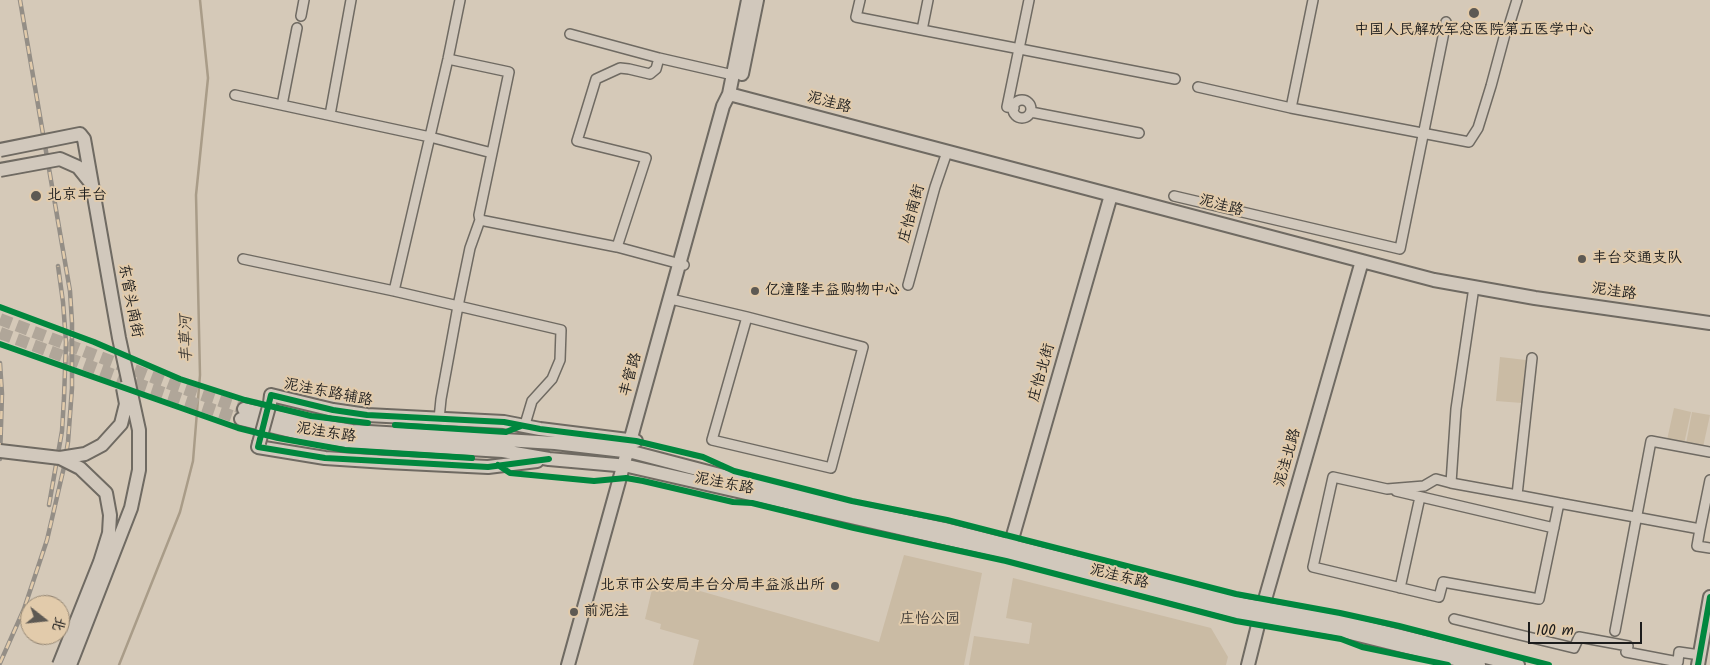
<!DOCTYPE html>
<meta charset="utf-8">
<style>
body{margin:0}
#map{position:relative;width:1710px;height:665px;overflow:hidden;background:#d5c9b8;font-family:Kalam,"LXGW WenKai TC",sans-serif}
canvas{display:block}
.north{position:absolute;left:20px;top:595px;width:50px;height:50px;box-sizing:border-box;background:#e2cbab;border:1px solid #938572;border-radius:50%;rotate:106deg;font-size:14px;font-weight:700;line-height:20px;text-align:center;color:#1c1c1c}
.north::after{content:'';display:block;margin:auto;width:18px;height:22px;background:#5d5953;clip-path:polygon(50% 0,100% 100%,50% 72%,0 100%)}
.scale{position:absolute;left:1528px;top:622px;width:114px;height:22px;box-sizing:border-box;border:2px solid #1c1c1c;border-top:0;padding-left:6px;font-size:15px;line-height:18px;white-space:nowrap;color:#1c1c1c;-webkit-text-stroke:4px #e2cbab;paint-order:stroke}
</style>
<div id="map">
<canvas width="1710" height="665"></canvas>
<div class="north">北</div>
<div class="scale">100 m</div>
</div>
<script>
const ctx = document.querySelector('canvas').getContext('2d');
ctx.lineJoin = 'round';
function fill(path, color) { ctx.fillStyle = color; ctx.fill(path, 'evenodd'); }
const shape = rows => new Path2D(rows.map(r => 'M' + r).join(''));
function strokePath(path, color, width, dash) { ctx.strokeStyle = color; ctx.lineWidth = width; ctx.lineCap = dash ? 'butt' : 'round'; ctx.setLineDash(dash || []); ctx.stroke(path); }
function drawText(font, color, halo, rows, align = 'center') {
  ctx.font = font + ' Kalam,"LXGW WenKai TC",sans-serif'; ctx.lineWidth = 4; ctx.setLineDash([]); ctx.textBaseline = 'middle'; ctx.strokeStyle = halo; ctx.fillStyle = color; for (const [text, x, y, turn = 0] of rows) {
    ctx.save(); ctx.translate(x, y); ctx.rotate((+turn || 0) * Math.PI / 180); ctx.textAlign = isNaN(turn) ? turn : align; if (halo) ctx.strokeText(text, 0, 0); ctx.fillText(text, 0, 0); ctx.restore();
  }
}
fill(shape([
 [1500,357,1526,360,1522,403,1496,401],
 [1674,408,1691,412,1684,444,1667,440],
 [1692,412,1710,415,1703,447,1686,444],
 [904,555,982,573,964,665,693,665,699,640,660,629,661,624,645,619,654,581,672,583,879,642],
 [1013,578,1211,628,1228,657,1226,665,969,665,974,636,1029,644,1032,623,1006,618]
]), '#cabba4');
strokePath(shape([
 [119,665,180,512,193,461,200,375,196,195,208,78,200,0]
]), '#a99c88', 2.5);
strokePath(shape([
 [0,319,176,386,244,409],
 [0,333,146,387,241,419]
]), '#b0a699', 12, [12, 6]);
const street = shape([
 [860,0,856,17,922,30],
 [928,0,922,30,1175,79],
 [301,16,304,0],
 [570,34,659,58,733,75],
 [1198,87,1291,108,1469,142,1478,128,1491,86,1505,34,1508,29,1517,0],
 [235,95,430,137,492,153],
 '1013 109a9 9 0 1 1 18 0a9 9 0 1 1-18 0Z',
 [282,105,297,28],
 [1014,108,1007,107,1029,0],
 [1291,108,1313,0],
 [1031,112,1139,133],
 [330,115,351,0],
 [1174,196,1400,249,1446,22],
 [480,220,617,247,684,265],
 [617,247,646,158,577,141,596,79,620,68,629,69,650,74,656,69,659,58],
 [243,259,394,291,561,330,560,360,552,379,532,401,526,421],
 [908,285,935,187,947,152],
 [1474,287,1456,409,1451,483,1436,479,1424,486,1387,489,1333,477,1313,567,1439,597,1443,582,1539,599,1559,503,1700,529,1710,480],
 [394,291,448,59,460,0],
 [675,300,747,317,863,347,831,468,712,440,747,317],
 [1532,358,1517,495,1559,503],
 [439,419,441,399,458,306,470,248,480,220,479,215,509,72,448,59],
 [1451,483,1517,495],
 [1396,491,1554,528],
 [1700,529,1697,546,1710,548],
 [1400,588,1420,497],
 [1454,619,1574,648,1579,637,1628,646,1626,652,1678,662,1679,652,1700,655],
 [1615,631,1651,441,1710,452]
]);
const secondary = shape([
 [742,74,757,0],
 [729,94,1434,280,1535,298,1710,323],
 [270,403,271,395,333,410,367,415,504,422,540,429,636,441],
 [244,409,305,423,352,431,555,443,632,452,850,509,945,529,1246,605,1344,622,1518,665],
 [241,419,311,436,353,442,503,451,549,459,628,466,1008,553,1239,613,1334,629,1479,665],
 [259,443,258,447,325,458,386,462,488,467,537,461],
 [1008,553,1111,195],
 [568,665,723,106,729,94,748,0],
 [1248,665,1260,617,1362,261],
 [1698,665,1710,597]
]);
strokePath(street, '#6f6a62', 12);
strokePath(secondary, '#6f6a62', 16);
strokePath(street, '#d1c8bc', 9);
strokePath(secondary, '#d1c8bc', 12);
const rail = shape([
 [0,363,2,394,0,459],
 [49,505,62,431,64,398,66,342,63,302,58,266],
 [0,663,24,609,47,540,64,467,68,442,72,388,72,323,70,291,20,0]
]);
strokePath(rail, '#948e86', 4.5);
strokePath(rail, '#e2cbab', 2.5, [8]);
const secondaryBridge = shape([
 [0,150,80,134,84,139,119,338,139,430,139,470,131,508,70,665],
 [0,170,60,159,78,167,90,182],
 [259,443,270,403],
 [0,451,60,458,85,454,102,445,121,424,126,404,123,388],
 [59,665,100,562,109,533,110,515,106,493,80,468,60,458]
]);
strokePath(secondaryBridge, '#6f6a62', 16, []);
strokePath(secondaryBridge, '#d1c8bc', 12);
strokePath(shape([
 [0,307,94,342,180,379,245,400,311,416,368,423],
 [0,344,238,428,278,438,345,450,472,458],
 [395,425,506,432,521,426],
 [549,459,488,467,325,458,258,447,271,395,333,410,367,415,504,422,540,429,636,441,703,457,734,471,852,501,947,520,1236,594,1340,613,1399,626,1549,665],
 [498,465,510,473,594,481,626,478,643,481,733,502,752,503,854,528,1006,561,1236,621,1341,639,1362,647,1448,665],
 [1698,665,1710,597]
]), '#00873e', 6);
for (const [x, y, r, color] of [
 [1474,13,6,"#5d5953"],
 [36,196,6,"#5d5953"],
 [1582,259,5,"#5d5953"],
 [755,291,5,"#5d5953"],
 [835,586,5,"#5d5953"],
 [574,612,5,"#5d5953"]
]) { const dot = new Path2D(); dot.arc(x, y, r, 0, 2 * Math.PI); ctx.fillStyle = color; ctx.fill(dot); strokePath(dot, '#e2cbab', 2); }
drawText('15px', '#1c1c1c', '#e2cbab', [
 ["中国人民解放军总医院第五医学中心",1474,31,"center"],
 ["北京丰台",47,196],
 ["丰台交通支队",1592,259],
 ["亿潼隆丰益购物中心",765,291],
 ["北京市公安局丰台分局丰益派出所",825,586,"right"],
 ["前泥洼",584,612]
], 'left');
drawText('15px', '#1c1c1c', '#e2cbab', [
 ["泥洼路",829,104,15],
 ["泥洼路",1221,207,15],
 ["庄怡南街",913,214,-74],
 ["泥洼路",1614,293,8],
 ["东管头南街",129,301,79],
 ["庄怡北街",1043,373,-74],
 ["丰管路",632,375,-74],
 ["泥洼东路辅路",328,394,11],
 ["泥洼东路",326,434,9],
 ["泥洼北路",1289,458,-74],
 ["泥洼东路",724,485,11],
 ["泥洼东路",1119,578,14]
]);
drawText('15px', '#3d3934', '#e2cbab', [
 ["庄怡公园",930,620]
]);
drawText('italic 16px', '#413c36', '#e2cbab', [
 ["丰草河",188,339,-91]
]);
</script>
